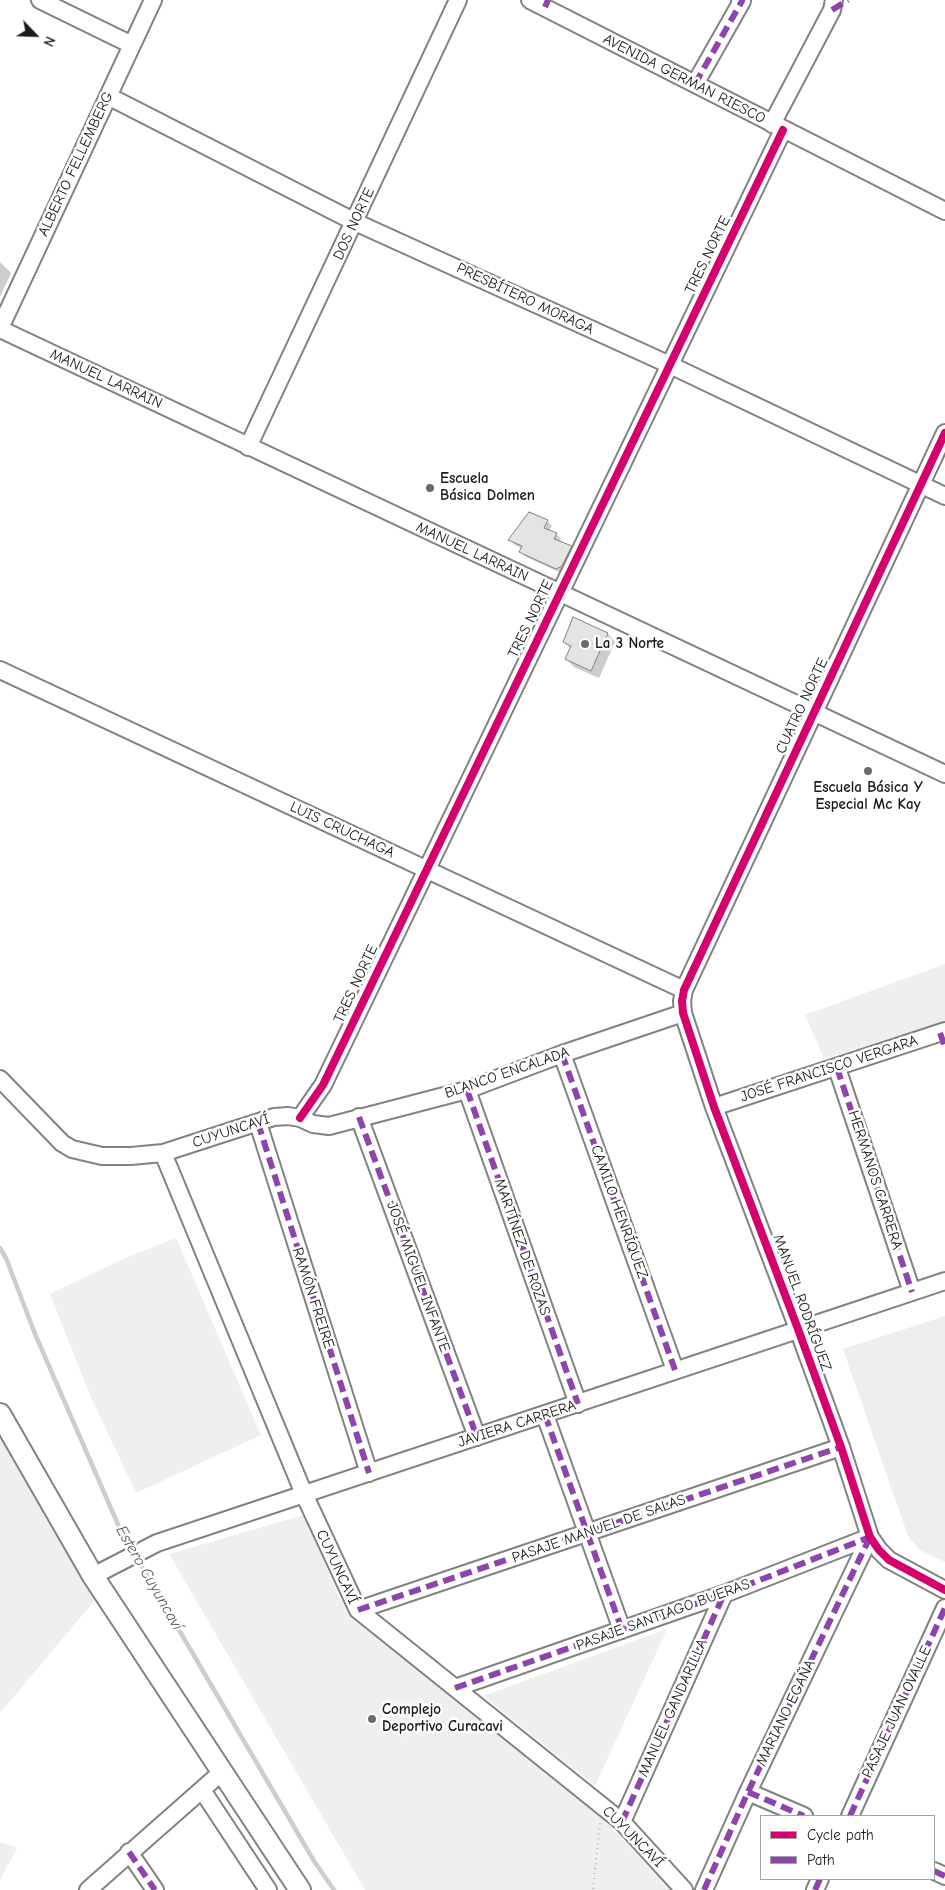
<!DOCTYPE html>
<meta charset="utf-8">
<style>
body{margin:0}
#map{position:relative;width:945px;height:1890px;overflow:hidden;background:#fff;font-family:"Comic Neue",sans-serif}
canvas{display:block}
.legend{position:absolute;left:760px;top:1815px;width:175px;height:65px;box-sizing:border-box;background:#fff;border:1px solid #a4a4a4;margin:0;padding:6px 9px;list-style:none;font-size:15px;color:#1c1c1c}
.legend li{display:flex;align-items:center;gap:10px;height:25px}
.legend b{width:25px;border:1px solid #a4a4a4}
.north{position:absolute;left:10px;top:10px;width:50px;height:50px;-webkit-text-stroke:4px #fff;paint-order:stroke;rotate:114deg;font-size:14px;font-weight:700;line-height:20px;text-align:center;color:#1c1c1c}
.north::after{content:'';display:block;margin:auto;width:18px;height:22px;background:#1c1c1c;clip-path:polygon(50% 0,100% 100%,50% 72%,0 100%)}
</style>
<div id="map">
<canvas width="945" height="1890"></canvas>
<ul class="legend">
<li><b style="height:6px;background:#d6006c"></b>Cycle path</li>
<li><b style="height:6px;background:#8e44ad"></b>Path</li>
</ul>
<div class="north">N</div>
</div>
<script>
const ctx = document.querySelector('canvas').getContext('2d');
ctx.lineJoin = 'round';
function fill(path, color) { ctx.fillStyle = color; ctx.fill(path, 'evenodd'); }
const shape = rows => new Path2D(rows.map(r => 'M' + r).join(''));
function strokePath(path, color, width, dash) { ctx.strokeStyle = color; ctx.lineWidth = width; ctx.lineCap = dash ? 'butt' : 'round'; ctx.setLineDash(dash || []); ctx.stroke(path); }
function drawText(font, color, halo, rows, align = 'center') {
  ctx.font = font + ' "Comic Neue",sans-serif'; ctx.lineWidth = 5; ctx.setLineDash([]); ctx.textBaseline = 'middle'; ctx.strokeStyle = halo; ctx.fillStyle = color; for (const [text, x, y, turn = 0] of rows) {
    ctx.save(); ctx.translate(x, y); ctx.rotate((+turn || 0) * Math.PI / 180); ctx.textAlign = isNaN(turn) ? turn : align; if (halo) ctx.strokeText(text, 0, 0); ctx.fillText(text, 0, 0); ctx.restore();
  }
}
fill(shape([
 [945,1316,945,1562,920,1550,908,1536,843,1349]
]), '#eee');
fill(shape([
 [945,964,945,1022,824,1059,805,1015],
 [176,1238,261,1435,136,1493,90,1395,50,1294,121,1260],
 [0,1433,101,1593,0,1713],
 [304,1515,339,1597,362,1625,597,1812,670,1890,365,1890,169,1554],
 [667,1629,595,1786,483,1696],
 [0,1842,17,1848,0,1880]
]), '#efefef');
fill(shape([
 [0,262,11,273,0,297],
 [547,521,552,526,549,531,556,534,561,539,560,542,571,547,576,552,561,573,526,557,521,552,523,549,515,545,510,540],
 [608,634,615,642,599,678,574,667,566,659,571,649,564,642]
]), '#0003');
strokePath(shape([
 [0,1248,6,1258,35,1334,120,1529,133,1551],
 [137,1558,314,1861,334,1890]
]), '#cdcdcd', 4.5);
const building = shape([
 [529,512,548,520,544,528,557,533,554,539,572,546,562,566,556,569,519,552,522,546,508,540,529,512],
 [573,617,608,633,591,671,565,659,571,646,563,642,573,617]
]);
fill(building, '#e4e4e4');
strokePath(building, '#828282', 1);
const minor = shape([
 [40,0,132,45],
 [530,0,945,211],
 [695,84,742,1,740,0],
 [108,96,355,222,670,365,945,496],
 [772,124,832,10,834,0],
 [0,328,153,0],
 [0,329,945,774],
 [945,433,684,990,682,1001,683,1013,714,1107,798,1329,841,1447,870,1537,879,1550,889,1560,945,1590],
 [248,447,458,0],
 [0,670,684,990],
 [562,1054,675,1370],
 [837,1068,912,1292],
 [0,1079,62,1143,72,1149,102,1156,131,1156,163,1153,274,1117,288,1116,300,1118,313,1124,329,1126,467,1090,562,1054,683,1013],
 [467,1090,578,1404],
 [714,1107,945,1031],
 [359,1117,477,1437],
 [300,1118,323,1085,783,130],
 [258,1123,369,1473],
 [163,1153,304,1494,358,1610,622,1822,684,1890],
 [545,1415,622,1630],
 [93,1576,157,1543,945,1281],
 [358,1610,841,1447],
 [455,1688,724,1594,870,1537],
 [202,1790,268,1890],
 [748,1792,804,1816],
 [850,1816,945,1608],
 [622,1822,724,1594],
 [129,1852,155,1890],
 [934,1871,945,1876],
 [88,1890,223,1771],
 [704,1890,748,1792,870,1537],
 [815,1890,820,1879]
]);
const tertiary = shape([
 [0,1414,93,1576,300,1890]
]);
strokePath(minor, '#828282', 20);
strokePath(tertiary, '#828282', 24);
strokePath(shape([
 [593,1889,600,1823]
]), '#bebebe', 2.5, [1, 4]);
strokePath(minor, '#fff', 16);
strokePath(tertiary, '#fff', 20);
strokePath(shape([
 [545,7,548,0],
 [832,10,848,0],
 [695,84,742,1,740,0],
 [940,1033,945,1047],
 [562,1054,675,1370],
 [837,1068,912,1292],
 [467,1090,578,1404],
 [359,1117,477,1437],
 [258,1123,369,1473],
 [545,1415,622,1630],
 [358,1610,841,1447],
 [455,1688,724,1594,870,1537],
 [748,1792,804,1816],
 [850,1816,945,1608],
 [622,1822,724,1594],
 [129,1852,155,1890],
 [934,1871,945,1876],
 [704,1890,748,1792,870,1537],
 [815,1890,820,1879]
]), '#8e44ad', 6, [12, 6]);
strokePath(shape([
 [945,433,684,990,682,1001,683,1013,714,1107,798,1329,841,1447,870,1537,879,1550,889,1560,945,1590],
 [300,1118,323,1085,783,130]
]), '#d6006c', 8);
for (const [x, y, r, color] of [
 [430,488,5,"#6b6b6b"],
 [585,644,5,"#6b6b6b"],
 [868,771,5,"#6b6b6b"],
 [372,1719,5,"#6b6b6b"]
]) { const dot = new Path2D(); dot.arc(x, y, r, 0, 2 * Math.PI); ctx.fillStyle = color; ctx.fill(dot); strokePath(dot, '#fff', 2); }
drawText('15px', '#1c1c1c', '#fff', [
 ["AVENIDA GERMAN RIESCO",684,79,27],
 ["ALBERTO FELLEMBERG",76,164,-65],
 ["DOS NORTE",354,224,-65],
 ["TRES NORTE",708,255,-64],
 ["PRESBÍTERO MORAGA",525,299,25],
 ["MANUEL LARRAIN",106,379,25],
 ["MANUEL LARRAIN",472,552,25],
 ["TRES NORTE",531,619,-64],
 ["CUATRO NORTE",802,706,-65],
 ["LUIS CRUCHAGA",342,830,25],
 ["TRES NORTE",356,984,-65],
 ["JOSÉ FRANCISCO VERGARA",829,1069,-18],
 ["BLANCO ENCALADA",507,1073,-19],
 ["CUYUNCAVÍ",231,1131,-18],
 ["HERMANOS CARRERA",875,1180,72],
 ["CAMILO HENRÍQUEZ",619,1212,70],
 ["MARTÍNEZ DE ROZAS",522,1247,71],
 ["JOSÉ MIGUEL INFANTE",418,1277,70],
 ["RAMÓN FREIRE",313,1298,72],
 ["MANUEL RODRÍGUEZ",802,1303,70],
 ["JAVIERA CARRERA",517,1424,-18],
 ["PASAJE MANUEL DE SALAS",599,1529,-19],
 ["CUYUNCAVÍ",337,1567,65],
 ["PASAJE SANTIAGO BUERAS",663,1615,-20],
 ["MANUEL GANDARILLA",673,1708,-66],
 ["PASAJE JUAN OVALLE",897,1712,-65],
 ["MARIANO EGAÑA",786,1713,-64],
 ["CUYUNCAVÍ",633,1837,45]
]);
drawText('bold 15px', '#1c1c1c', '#fff', [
 ["Escuela",440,479],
 ["Básica Dolmen",440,496],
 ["La 3 Norte",595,644],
 ["Escuela Básica Y",868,788,"center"],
 ["Especial Mc Kay",868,805,"center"],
 ["Complejo",382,1710],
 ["Deportivo Curacavi",382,1727]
], 'left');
drawText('italic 16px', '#5a5a5a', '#fff', [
 ["Estero Cuyuncaví",149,1578,60]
]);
</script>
